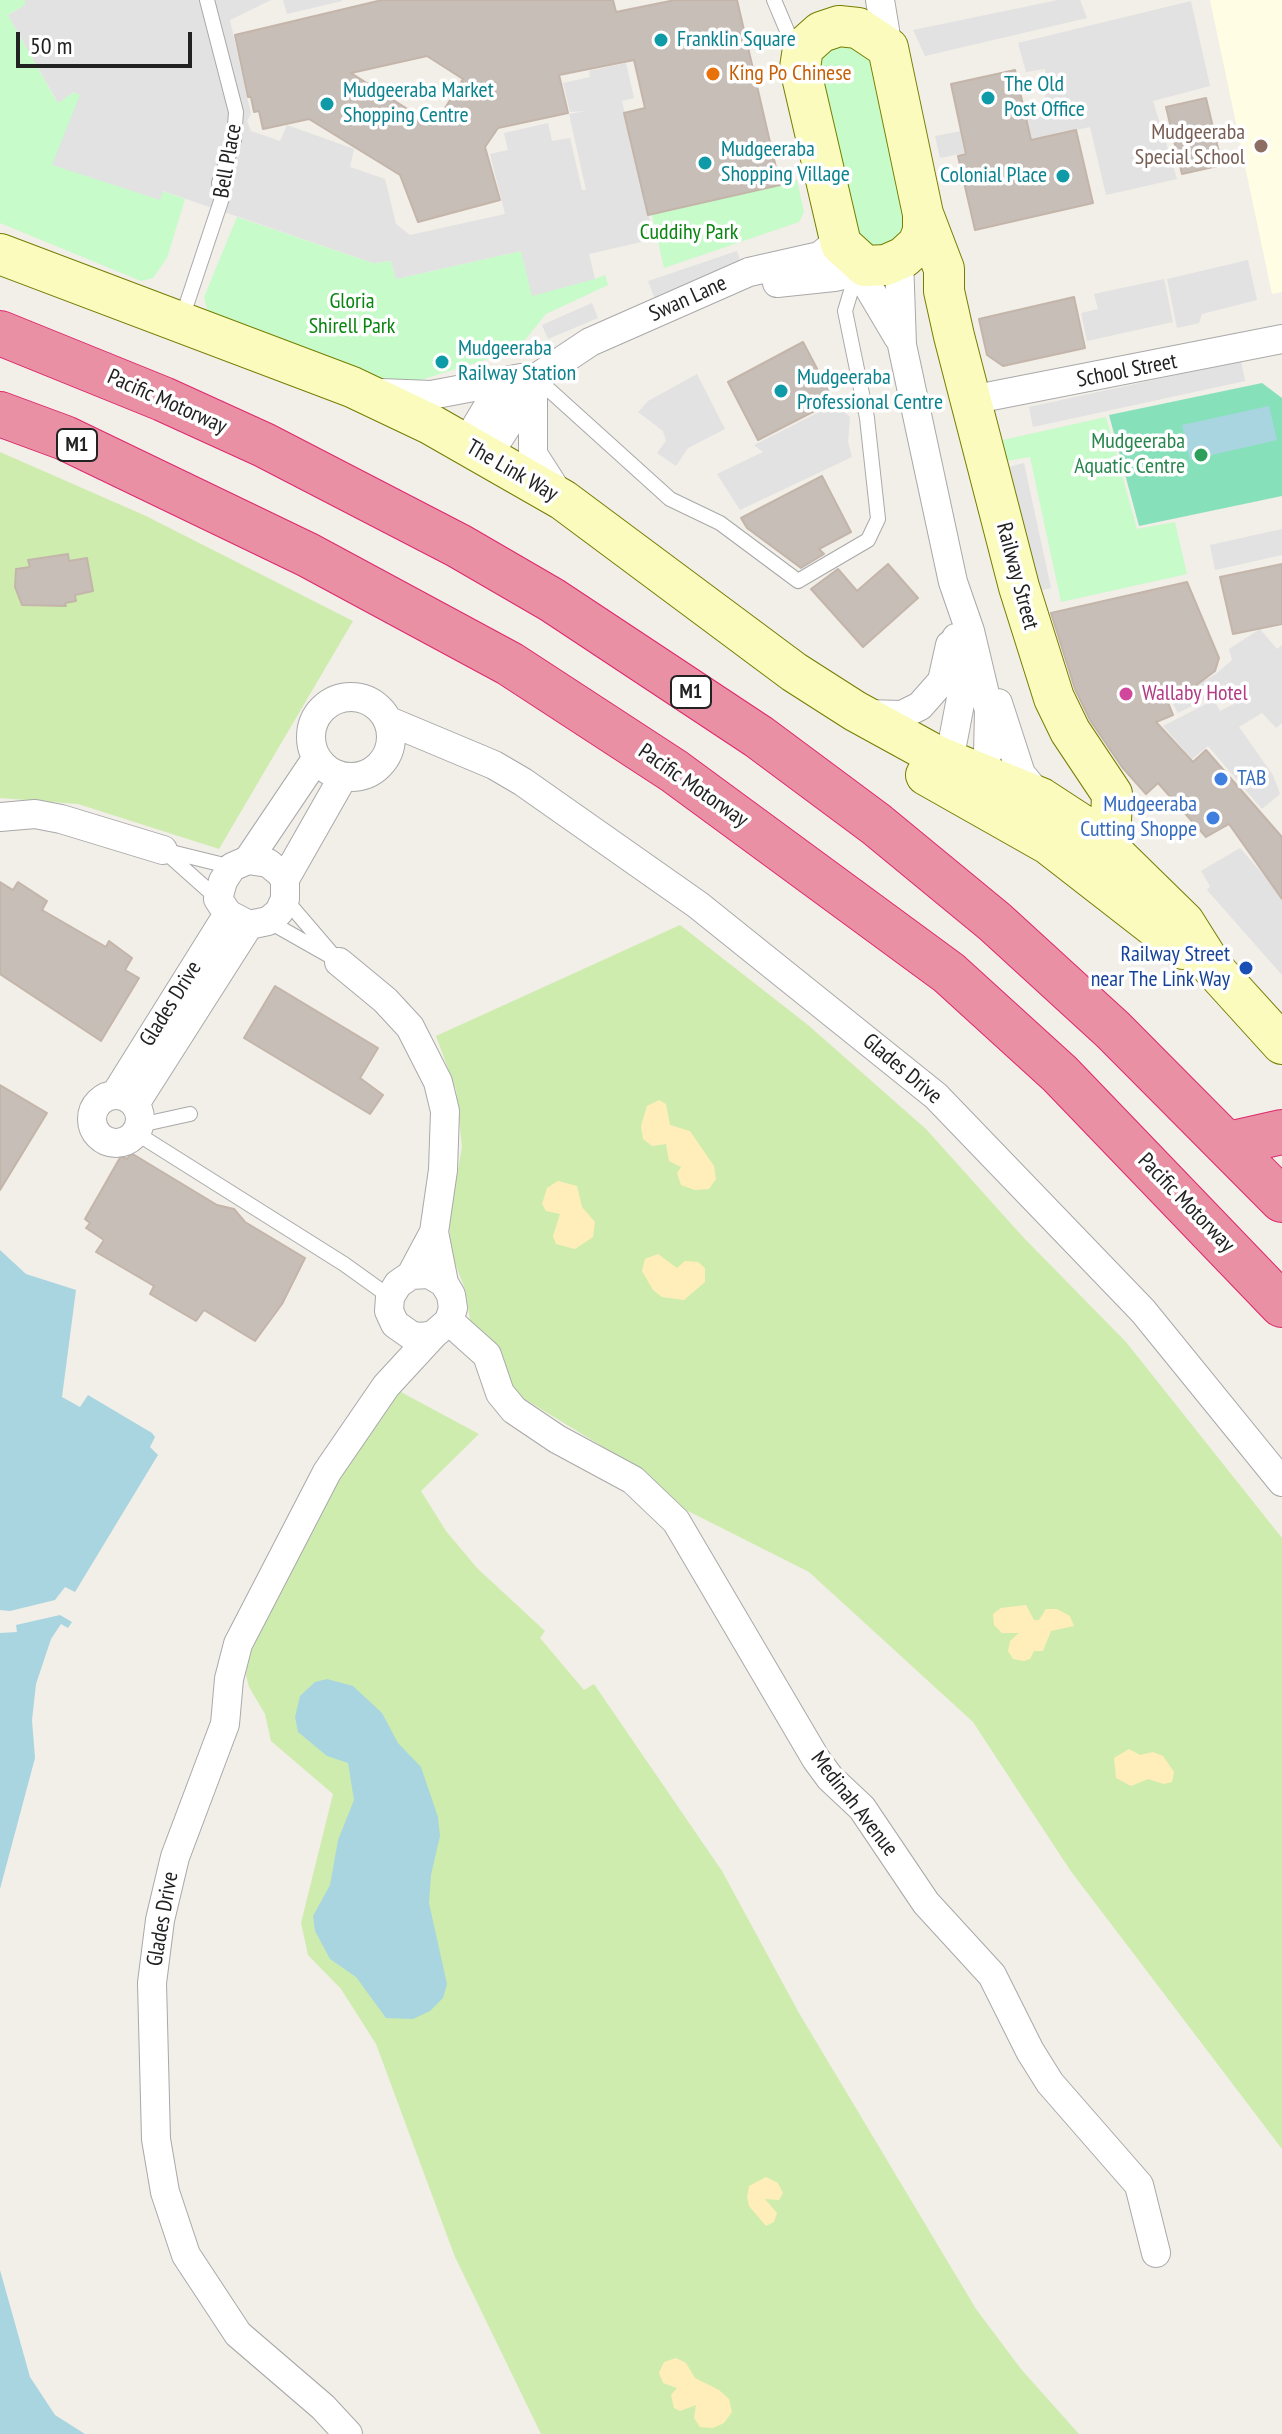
<!DOCTYPE html>
<style>
body{margin:0}
#map{position:relative;width:1282px;height:2434px;overflow:hidden;background:#f2eee8;font-family:"PT Sans Narrow",sans-serif}
canvas{display:block}
.scale{position:absolute;left:16px;top:32px;width:176px;height:36px;box-sizing:border-box;border:4px solid #222;border-top:0;padding-left:10px;font-size:24px;line-height:28px;white-space:nowrap;color:#222;-webkit-text-stroke:6px #fff;paint-order:stroke}
</style>
<div id="map">
<canvas width="1282" height="2434"></canvas>
<div class="scale">50 m</div>
</div>
<script>
const ctx = document.querySelector('canvas').getContext('2d');
ctx.lineJoin = 'round';
function fill(path, color) { ctx.fillStyle = color; ctx.fill(path, 'evenodd'); }
const shape = rows => new Path2D(rows.map(r => 'M' + r).join(''));
function strokePath(path, color, width, dash) { ctx.strokeStyle = color; ctx.lineWidth = width; ctx.lineCap = dash ? 'butt' : 'round'; ctx.setLineDash(dash || []); ctx.stroke(path); }
function drawText(font, color, halo, rows, align = 'center') {
  ctx.font = font + ' "PT Sans Narrow",sans-serif'; ctx.lineWidth = 7; ctx.setLineDash([]); ctx.textBaseline = 'middle'; ctx.strokeStyle = halo; ctx.fillStyle = color; for (const [text, x, y, turn = 0] of rows) {
    ctx.save(); ctx.translate(x, y); ctx.rotate((+turn || 0) * Math.PI / 180); ctx.textAlign = isNaN(turn) ? turn : align; if (halo) ctx.strokeText(text, 0, 0); ctx.fillText(text, 0, 0); ctx.restore();
  }
}
fill(shape([
 [1210,0,1282,0,1282,292,1272,294]
]), '#fffee4');
fill(shape([
 [0,452,146,516,353,621,219,849,78,804,0,798],
 [680,925,808,1025,926,1129,1023,1237,1126,1342,1282,1538,1282,2149,1070,1870,973,1722,809,1572,686,1510,641,1470,513,1392,502,1359,470,1320,465,1289,451,1253,449,1219,462,1147,456,1090,436,1036],
 [399,1391,479,1434,421,1491,446,1531,477,1568,545,1631,540,1638,584,1690,594,1684,722,1871,799,2013,976,2309,1021,2369,1079,2434,541,2434,455,2257,376,2044,341,1989,308,1955,301,1923,333,1794,271,1741,265,1714,249,1687,246,1675,248,1658,307,1537,347,1464]
]), '#cfecaf');
fill(shape([
 [659,1100,666,1104,670,1125,690,1131,714,1166,716,1179,709,1189,695,1190,681,1185,677,1173,681,1167,669,1161,666,1144,652,1146,643,1139,641,1126,647,1106],
 [558,1181,577,1186,582,1207,595,1222,593,1237,575,1249,556,1244,553,1236,560,1214,546,1211,542,1204,547,1188],
 [658,1254,677,1268,685,1261,698,1262,705,1268,705,1282,684,1300,662,1297,653,1290,642,1271,645,1259],
 [1026,1605,1034,1620,1039,1620,1046,1609,1057,1609,1070,1616,1074,1626,1051,1631,1043,1651,1034,1651,1030,1659,1024,1661,1013,1659,1008,1651,1010,1641,1019,1633,1002,1633,994,1625,993,1614,1001,1608],
 [1129,1749,1140,1755,1153,1752,1163,1756,1174,1772,1172,1782,1164,1784,1148,1779,1131,1786,1116,1778,1114,1758],
 [766,2177,778,2183,783,2193,779,2200,765,2199,777,2213,774,2222,766,2226,749,2206,747,2197,749,2186],
 [676,2358,686,2363,695,2378,719,2390,729,2399,732,2412,724,2423,713,2428,700,2427,694,2418,696,2405,680,2411,674,2408,671,2395,677,2388,663,2383,659,2373,664,2362]
]), '#ffeeb9');
fill(shape([
 [0,0,25,0,25,5,8,15,57,102,75,92,80,95,160,199,162,191,185,199,167,258,153,278,141,281,0,223],
 [835,42,871,48,915,212,896,246,861,247,812,62],
 [797,180,804,212,799,222,664,268,652,215],
 [237,217,373,263,391,261,396,279,521,251,595,279,605,275,608,285,546,314,524,341,488,359,414,382,379,379,218,319,207,309,204,297],
 [1106,417,1137,529,1175,522,1187,574,1061,602,1030,457,1007,461,1003,440]
]), '#c7fbc9');
fill(shape([
 [1262,383,1282,398,1282,496,1139,526,1109,415]
]), '#86e1bb');
fill(shape([
 [25,0,271,0,230,20,251,114,247,121,251,131,280,141,287,125,354,149,350,167,385,179,396,224,410,235,505,214,490,154,508,150,504,133,548,123,552,141,570,138,582,190,586,190,569,114,586,111,570,112,563,83,590,77,589,71,626,63,634,98,622,101,654,239,589,254,595,279,532,296,521,251,396,279,391,261,373,263,163,191,160,200,52,165,80,95,74,92,58,103,8,15,25,5],
 [283,0,342,0,342,1,287,14],
 [1058,0,1080,0,1087,18,925,56,913,30],
 [1191,1,1210,86,1153,101,1177,179,1106,195,1090,127,940,158,935,136,1018,120,1041,106,1047,92,1045,69,1026,72,1018,43],
 [737,251,743,269,655,299,648,281],
 [1248,260,1257,300,1202,314,1199,323,1177,328,1167,279],
 [1164,279,1173,322,1087,341,1081,313,1098,309,1094,294],
 [592,303,598,318,548,339,542,325],
 [1241,361,1245,381,1033,427,1029,407],
 [697,374,725,429,688,448,676,466,657,453,666,441,663,431,638,412,648,401],
 [835,404,850,417,848,442,852,457,740,510,717,474,763,452,754,445],
 [1024,463,1051,588,1034,592,1005,468],
 [1282,529,1282,555,1215,570,1210,545],
 [1260,629,1277,649,1282,645,1282,723,1276,728,1262,713,1239,727,1273,775,1280,794,1262,809,1208,746,1192,759,1163,726,1214,700,1220,711,1244,699,1235,684,1178,713,1170,698,1216,674,1232,660,1229,649],
 [1240,848,1282,896,1282,975,1207,890,1210,886,1201,871]
]), '#e2e2e2');
fill(shape([
 [1269,406,1277,440,1190,460,1182,425],
 [0,1250,26,1274,76,1290,62,1397,80,1407,88,1395,152,1433,155,1437,150,1447,158,1455,75,1592,65,1587,55,1600,10,1611,0,1610],
 [60,1615,72,1622,68,1628,61,1624,51,1639,36,1684,32,1720,35,1758,0,1889,0,1633,17,1632,16,1625],
 [327,1679,353,1686,382,1713,398,1743,421,1767,438,1817,440,1836,431,1875,429,1903,447,1984,443,1998,430,2011,413,2019,386,2018,356,1977,330,1959,315,1931,313,1916,330,1885,338,1840,354,1800,348,1763,327,1756,298,1732,295,1717,300,1696,315,1682],
 [0,2270,30,2377,55,2415,85,2434,0,2434]
]), '#a9d5e0');
const building = shape([
 [382,0,613,0,616,12,675,0,737,0,780,185,648,215,624,113,645,108,634,60,559,75,568,113,498,128,485,147,500,200,418,222,400,175,309,119,263,129,259,111,254,112,251,97,248,97,235,35,382,0],
 [427,56,463,79,434,126,351,73,427,56],
 [1015,70,1031,140,1076,130,1093,203,975,230,958,156,966,154,951,84,1015,70],
 [1206,98,1222,165,1182,174,1166,107,1206,98],
 [1074,297,1085,348,1003,366,987,355,979,319,1074,297],
 [803,342,834,401,758,440,728,382,803,342],
 [822,476,851,532,819,549,824,554,801,568,747,528,741,518,822,476],
 [68,554,69,561,87,558,93,591,75,595,76,601,65,603,66,606,22,605,15,587,16,569,30,567,28,560,68,554],
 [888,564,918,598,863,647,811,589,838,569,857,591,888,564],
 [1282,564,1282,624,1233,634,1220,577,1282,564],
 [1187,582,1219,658,1215,671,1195,686,1166,698,1173,715,1156,722,1193,762,1206,750,1282,837,1282,899,1229,824,1206,837,1158,783,1146,794,1122,767,1090,720,1075,689,1051,613,1187,582],
 [0,882,13,890,18,882,47,901,42,910,106,947,109,941,132,958,125,970,139,978,101,1041,0,974,0,882],
 [275,986,378,1048,360,1078,383,1095,370,1114,244,1038,275,986],
 [0,1085,47,1113,0,1190,0,1085],
 [131,1153,217,1205,234,1209,245,1222,305,1258,282,1304,255,1341,204,1310,196,1321,150,1294,154,1286,96,1252,104,1240,86,1228,90,1223,85,1219,121,1156,127,1159,131,1153]
]);
fill(building, '#c7beb7');
strokePath(building, '#c4b5aa', 2);
const lane = shape([
 [774,0,796,52],
 [182,318,222,198,219,183,234,140,236,112,207,0],
 [536,378,670,499,720,523,798,581,868,540,878,519,867,418,845,311,851,291,864,274],
 [163,850,218,899],
 [167,851,232,867],
 [285,899,339,962],
 [268,921,328,955],
 [140,1125,190,1114],
 [136,1133,344,1264,390,1297]
]);
const street = shape([
 [880,0,888,48],
 [850,256,898,337],
 [899,259,902,345,953,582,970,631,989,711,988,753,977,773],
 [777,283,834,277,878,267],
 [533,386,533,454,558,493],
 [381,393,431,395,521,378],
 [971,400,1282,339],
 [466,443,487,408,513,384,536,378,590,342,749,272,820,256,833,245,836,229],
 [488,455,533,386],
 '311 737a40 40 0 1 1 80 0a40 40 0 1 1-80 0Z',
 [998,703,1021,774,1041,798],
 [867,714,902,715,920,706,942,681,950,645],
 [389,721,494,765,523,782,698,905,936,1096,1143,1311,1282,1482],
 [949,761,962,693,956,638],
 [0,817,35,814,61,819,163,850],
 [248,860,268,863,279,872,285,879,285,899,279,912,268,921,249,925,228,914,218,899,223,881,232,867,248,860],
 [248,860,316,759],
 [285,879,343,777],
 [339,962,385,1000,410,1027,438,1082,445,1111,443,1170,434,1232,411,1275],
 '92 1119a24 24 0 1 1 48 0a24 24 0 1 1-48 0Z',
 [115,1095,228,914],
 [135,1104,249,925],
 [434,1232,444,1283,451,1295,453,1308,449,1321,433,1335,422,1337,412,1336,395,1324,389,1311,390,1297,398,1284,411,1275,429,1274,444,1283],
 [449,1321,487,1355,500,1393,514,1410,557,1439,633,1480,676,1521,816,1759,830,1778,862,1808,926,1903,992,1975,1030,2051,1050,2083,1139,2185,1156,2253],
 [348,2434,323,2407,238,2334,186,2255,165,2192,156,2139,152,1983,160,1920,175,1857,225,1724,229,1679,238,1644,327,1472,386,1386,433,1335]
]);
const secondary = shape([
 [923,214,923,231,918,244,904,257,886,265,865,266,841,244,800,68,803,48,821,32,839,26,858,28,888,48,923,214,944,269,944,291,954,336,1019,587,1054,698,1070,731,1112,794,1110,848],
 [0,254,352,387,430,424,563,500,794,672,855,711,937,756,1041,798,1090,830,1184,922,1213,968,1282,1044],
 [926,775,1048,844,1183,949]
]);
const highway = shape([
 [0,333,163,399,264,445,459,546,552,600,759,737,876,824,995,922,1113,1030,1282,1200],
 [0,414,65,438,308,555,510,664,674,771,949,973,1060,1074,1282,1305],
 [1229,1144,1282,1132]
]);
strokePath(lane, '#a9a9a9', 16);
strokePath(street, '#a9a9a9', 30);
strokePath(secondary, '#757e03', 42);
strokePath(highway, '#de276c', 46);
strokePath(lane, '#fff', 14);
strokePath(street, '#fff', 28);
strokePath(secondary, '#fafbbd', 40);
strokePath(highway, '#e990a4', 44);
for (const [x, y, r, color] of [
 [661,40,8,"#0f9aa8"],
 [713,74,8,"#e8710a"],
 [988,98,8,"#0f9aa8"],
 [327,104,8,"#0f9aa8"],
 [1261,146,8,"#8d6e63"],
 [705,163,8,"#0f9aa8"],
 [1063,176,8,"#0f9aa8"],
 [442,362,8,"#0f9aa8"],
 [781,391,8,"#0f9aa8"],
 [1201,455,8,"#2e9e5b"],
 [1126,694,8,"#d1479c"],
 [1221,779,8,"#3f7fe0"],
 [1213,818,8,"#3f7fe0"],
 [1246,968,8,"#1a4fb4"]
]) { const dot = new Path2D(); dot.arc(x, y, r, 0, 2 * Math.PI); ctx.fillStyle = color; ctx.fill(dot); strokePath(dot, '#fff', 3); }
for (const [x, y, w] of [
 [77,445,40],
 [691,692,40]
]) { const box = new Path2D(); box.roundRect(x - w / 2, y - 16, w, 32, 6); ctx.fillStyle = '#fff'; ctx.fill(box); strokePath(box, '#222', 2); }
drawText('bold 20px', '#222', null, [
 ["M1",77,445],
 ["M1",691,692]
]);
drawText('22px', '#0d838f', '#fff', [
 ["Franklin Square",677,40],
 ["The Old",1004,85],
 ["Post Office",1004,110],
 ["Mudgeeraba Market",343,91],
 ["Shopping Centre",343,116],
 ["Mudgeeraba",721,150],
 ["Shopping Village",721,175],
 ["Colonial Place",1047,176,"right"],
 ["Mudgeeraba",458,349],
 ["Railway Station",458,374],
 ["Mudgeeraba",797,378],
 ["Professional Centre",797,403]
], 'left');
drawText('22px', '#c56008', '#fff', [
 ["King Po Chinese",729,74]
], 'left');
drawText('22px', '#785e54', '#fff', [
 ["Mudgeeraba",1245,133],
 ["Special School",1245,158]
], 'right');
drawText('22px', '#222', '#fff', [
 ["Bell Place",228,161,-80],
 ["Swan Lane",688,299,-24],
 ["School Street",1127,371,-11],
 ["Pacific Motorway",167,402,24],
 ["The Link Way",512,471,30],
 ["Railway Street",1017,576,75],
 ["Pacific Motorway",693,786,35],
 ["Glades Drive",171,1004,-58],
 ["Glades Drive",902,1069,40],
 ["Pacific Motorway",1186,1203,46],
 ["Medinah Avenue",854,1804,52],
 ["Glades Drive",163,1919,-80]
]);
drawText('22px', '#0a8510', '#fff', [
 ["Cuddihy Park",689,233],
 ["Gloria",352,302],
 ["Shirell Park",352,327]
]);
drawText('22px', '#27864d', '#fff', [
 ["Mudgeeraba",1185,442],
 ["Aquatic Centre",1185,467]
], 'right');
drawText('22px', '#b23c85', '#fff', [
 ["Wallaby Hotel",1142,694]
], 'left');
drawText('22px', '#366cbe', '#fff', [
 ["TAB",1237,779],
 ["Mudgeeraba",1197,805,"right"],
 ["Cutting Shoppe",1197,830,"right"]
], 'left');
drawText('22px', '#164399', '#fff', [
 ["Railway Street",1230,955],
 ["near The Link Way",1230,980]
], 'right');
</script>
